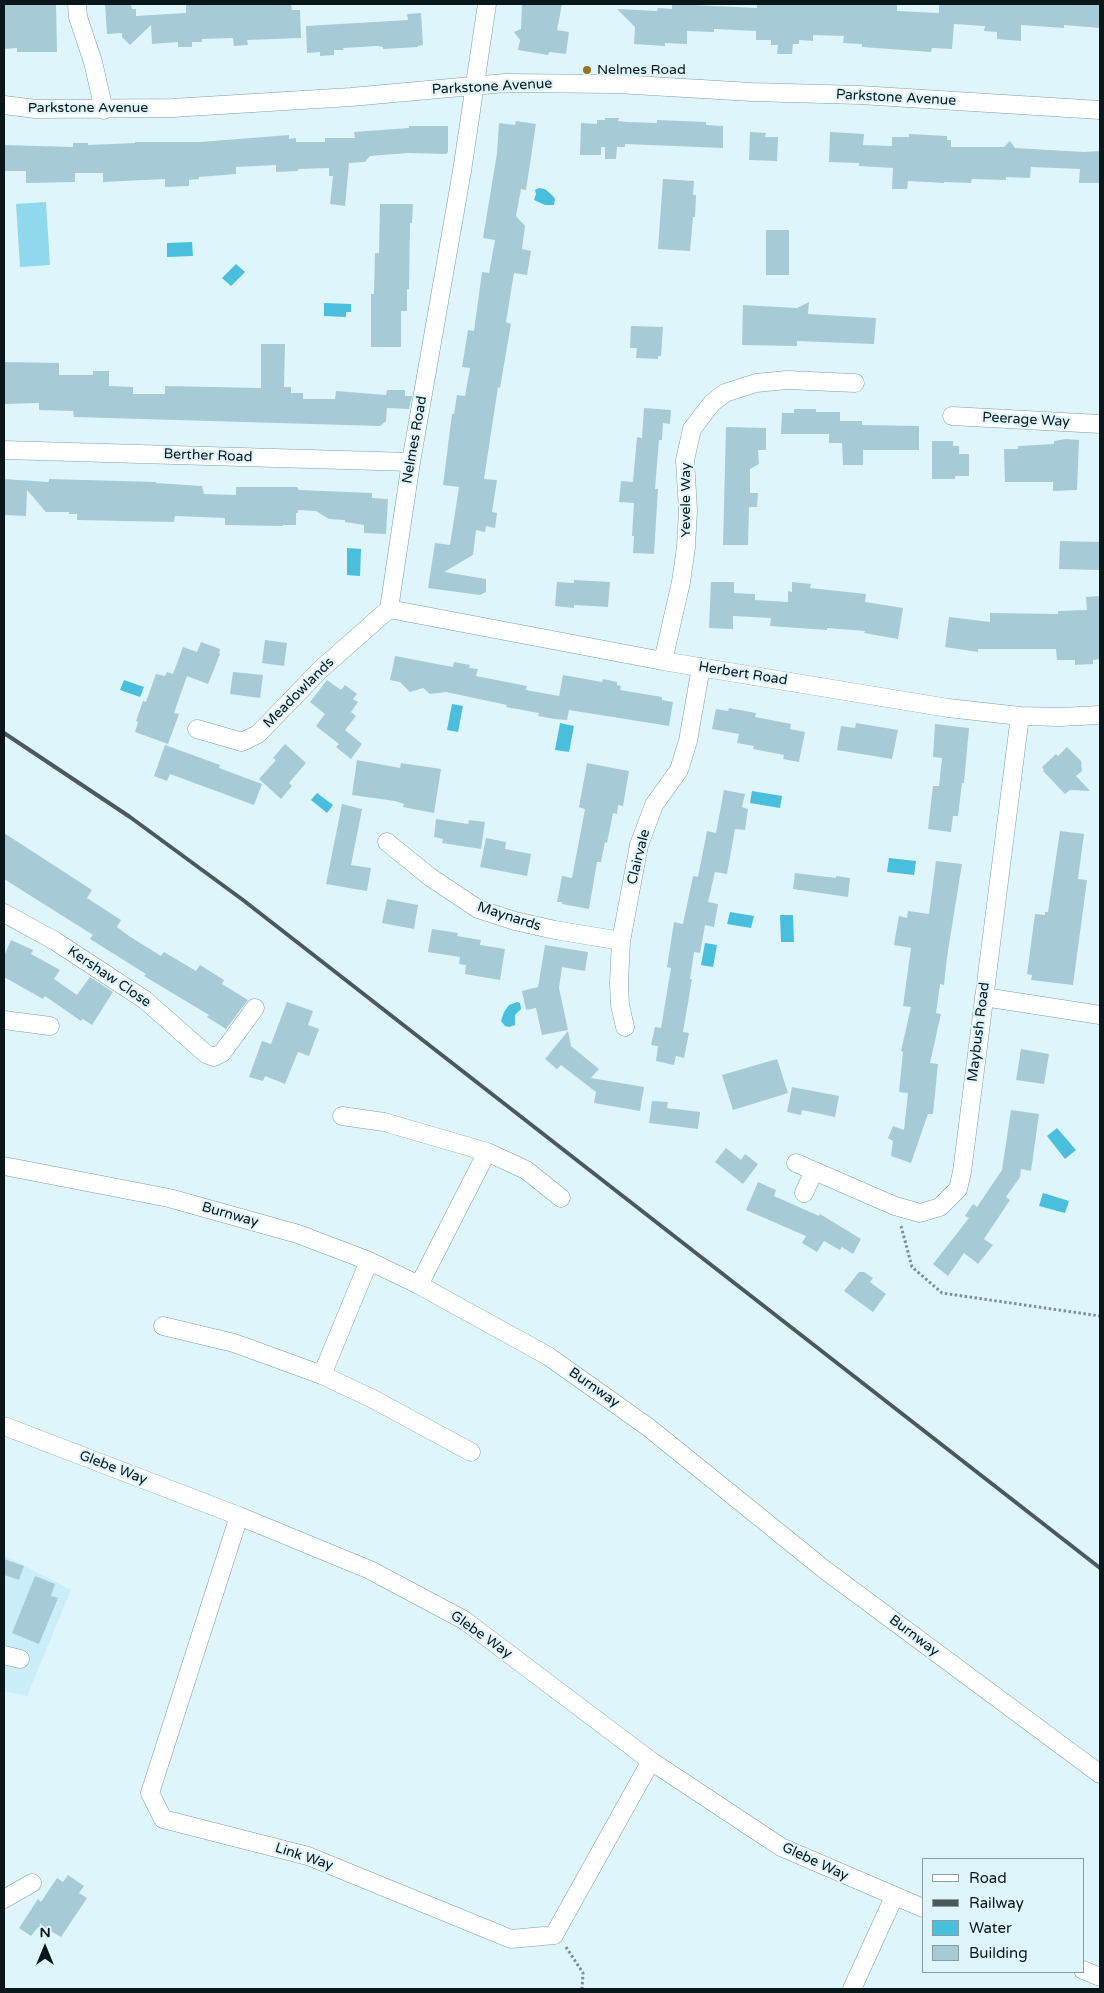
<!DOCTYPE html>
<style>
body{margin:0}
#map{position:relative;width:1104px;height:1993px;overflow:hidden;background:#dff5fc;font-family:"Varela Round",sans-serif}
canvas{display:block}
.frame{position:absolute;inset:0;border:5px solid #09171b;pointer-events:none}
.legend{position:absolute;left:922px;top:1858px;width:162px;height:115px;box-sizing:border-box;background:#dff5fc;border:1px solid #899ca2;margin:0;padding:6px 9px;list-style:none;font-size:15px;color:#09171b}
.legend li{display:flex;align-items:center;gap:10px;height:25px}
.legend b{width:25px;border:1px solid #899ca2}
.north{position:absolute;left:20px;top:1923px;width:50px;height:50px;-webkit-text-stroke:4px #dff5fc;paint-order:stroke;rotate:0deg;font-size:14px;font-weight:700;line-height:20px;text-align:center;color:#09171b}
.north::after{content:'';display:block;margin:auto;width:18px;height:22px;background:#09171b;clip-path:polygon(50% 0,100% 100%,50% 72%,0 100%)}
</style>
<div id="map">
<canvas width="1104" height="1993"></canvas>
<div class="frame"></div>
<ul class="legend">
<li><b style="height:6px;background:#fff"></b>Road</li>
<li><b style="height:6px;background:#49595e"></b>Railway</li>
<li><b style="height:14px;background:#49bfdd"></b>Water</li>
<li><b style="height:14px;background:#a6cbd6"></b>Building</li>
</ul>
<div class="north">N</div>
</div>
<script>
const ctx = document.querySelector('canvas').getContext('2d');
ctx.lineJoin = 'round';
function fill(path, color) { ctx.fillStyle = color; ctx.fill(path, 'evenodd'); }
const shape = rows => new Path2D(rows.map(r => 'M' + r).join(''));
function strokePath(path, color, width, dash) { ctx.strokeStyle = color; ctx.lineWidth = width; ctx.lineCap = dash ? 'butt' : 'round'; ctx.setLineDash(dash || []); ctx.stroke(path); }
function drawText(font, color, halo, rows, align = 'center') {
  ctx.font = font + ' "Varela Round",sans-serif'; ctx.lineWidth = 4.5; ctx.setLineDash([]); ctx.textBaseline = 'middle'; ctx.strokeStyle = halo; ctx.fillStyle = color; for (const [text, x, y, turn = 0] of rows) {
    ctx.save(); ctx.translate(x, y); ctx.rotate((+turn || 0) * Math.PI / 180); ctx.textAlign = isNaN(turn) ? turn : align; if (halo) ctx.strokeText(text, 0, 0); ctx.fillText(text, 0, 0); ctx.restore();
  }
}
fill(shape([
 [4,1555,71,1590,27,1696,4,1691]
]), '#caeffa');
fill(shape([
 [46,202,50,265,20,267,16,204]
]), '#90d9ed');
fill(shape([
 [539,188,545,189,553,196,555,199,554,205,545,205,534,200,536,194,535,190],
 [192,242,193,256,167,257,167,243],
 [236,264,245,272,231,286,222,278],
 [324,303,351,304,351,312,346,312,346,317,324,316],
 [347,548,361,549,360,576,347,575],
 [124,680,144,687,140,697,120,690],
 [452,704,463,706,458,732,447,730],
 [560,723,574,726,569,752,555,750],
 [752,791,782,796,780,808,750,803],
 [317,793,333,805,327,813,311,800],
 [889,858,916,861,914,875,887,872],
 [730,912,754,916,751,928,727,924],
 [780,915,793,915,794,942,781,942],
 [705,943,717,945,713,967,701,965],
 [517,1002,520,1003,521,1009,515,1015,515,1025,509,1027,505,1026,501,1021,504,1012,509,1005],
 [1057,1128,1076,1150,1065,1159,1047,1136],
 [1043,1193,1069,1201,1065,1213,1039,1206]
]), '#49bfdd');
fill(shape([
 [4,4,56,4,57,52,17,52,17,48,4,49],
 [105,4,131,4,132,9,136,9,136,16,186,13,186,4,291,4,292,10,300,10,301,38,247,40,248,45,234,46,233,38,202,39,202,42,192,42,192,47,178,47,178,42,152,44,151,25,130,45,122,37,122,33,107,34],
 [522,4,562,4,557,30,569,32,566,54,549,52,548,55,518,50,520,40,514,32,521,29],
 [672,4,757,8,757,4,897,4,897,11,939,13,939,4,1100,4,1100,28,1064,25,1064,28,1021,25,1021,41,997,39,997,32,984,31,985,26,954,24,952,49,932,48,931,52,862,47,862,44,843,43,844,36,813,35,813,41,799,40,799,44,793,44,792,54,777,54,778,45,771,45,771,40,756,40,756,31,714,29,714,32,687,31,687,44,665,43,665,46,634,44,635,27,617,9,657,11,658,8,672,9],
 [421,13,423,45,418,46,418,47,383,49,383,47,378,46,343,48,344,50,334,50,334,55,320,56,320,52,307,53,306,26,408,20,407,14],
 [605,118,619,118,618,121,626,122,657,123,657,120,706,122,706,125,723,126,723,148,625,144,625,147,617,147,616,159,605,159,605,147,601,147,601,155,580,155,581,123,597,124,597,120,605,120],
 [516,121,536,124,526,190,521,189,516,216,525,226,522,249,531,251,527,275,514,273,506,322,511,324,500,388,498,387,484,479,497,480,492,512,497,513,495,528,486,526,485,532,476,530,473,555,444,572,486,579,486,592,480,595,428,588,435,543,450,545,459,487,443,485,452,414,454,414,457,395,465,396,470,368,462,367,468,330,474,331,482,272,489,273,495,240,483,238,497,153,499,123,515,125],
 [409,126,448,126,448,152,446,154,408,153,370,156,365,162,349,163,345,206,330,204,333,176,329,176,329,168,298,169,298,171,276,172,276,165,236,167,236,174,199,177,199,179,189,180,189,186,165,187,165,179,103,182,103,173,75,173,75,182,26,183,26,171,4,171,4,145,73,147,73,143,88,143,88,145,135,143,135,142,200,142,289,135,289,139,296,138,296,142,325,142,325,138,355,138,354,132,409,128],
 [750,132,766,133,765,137,778,137,777,161,749,160],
 [830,132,864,134,863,145,892,146,892,137,909,137,909,134,947,136,947,140,951,140,951,147,1004,147,1010,141,1015,148,1084,152,1100,151,1100,183,1079,183,1080,169,1031,167,1030,178,1006,177,1006,180,972,179,971,183,944,182,944,183,908,181,907,189,892,189,893,168,859,166,859,163,829,162],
 [663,179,694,181,693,195,696,195,695,217,693,217,690,251,658,249],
 [380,204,413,204,412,223,410,223,409,289,407,289,407,311,401,311,401,347,371,347,371,294,374,294,375,253,379,253],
 [766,230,789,230,789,275,766,275],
 [809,302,808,314,876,318,874,344,797,341,797,346,742,345,743,305,797,308],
 [631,326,663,327,661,356,658,356,658,359,636,358,637,348,630,348],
 [261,344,285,344,284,387,291,387,291,393,303,393,303,399,335,399,336,391,386,395,387,390,405,390,405,396,412,396,409,409,387,408,386,421,380,426,74,417,73,411,39,410,39,403,4,404,4,362,59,363,59,375,93,375,93,371,109,371,109,386,133,387,133,394,165,394,165,386,261,388],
 [644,408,671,410,670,424,663,423,662,440,659,440,655,489,658,489,654,554,633,553,634,536,632,536,634,503,619,502,621,481,633,482,637,437,642,438],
 [794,409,816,409,816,412,840,412,840,421,862,421,862,425,919,426,919,450,863,450,863,465,843,465,842,443,829,443,829,434,781,434,782,413,794,413],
 [726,427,766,428,766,450,758,450,759,464,750,469,750,493,758,493,757,507,749,507,748,545,723,545],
 [1066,439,1079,440,1077,490,1053,491,1053,482,1005,482,1004,449,1018,449,1018,446,1054,444,1054,441],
 [932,441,953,441,953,446,959,446,959,454,969,454,969,476,955,476,955,479,932,479],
 [4,479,49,482,49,479,156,482,156,483,202,486,204,494,236,495,236,487,297,487,299,490,372,493,372,498,388,499,386,534,364,533,364,525,345,522,345,520,329,519,316,511,298,510,298,513,296,513,296,525,283,525,283,526,225,525,225,518,175,516,174,522,77,520,77,514,69,514,69,512,46,512,27,490,26,516,4,515],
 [1060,541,1100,542,1100,570,1059,569],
 [574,580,610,582,608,607,574,605,574,608,555,606,557,582,574,583],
 [711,582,734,582,734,593,755,594,755,600,788,602,788,591,792,592,792,582,811,584,810,588,866,594,865,602,903,608,898,639,864,633,865,631,827,628,827,630,770,626,771,618,733,616,733,629,709,628],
 [1100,596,1100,659,1093,660,1093,664,1075,665,1075,660,1057,660,1056,649,978,649,978,652,945,647,949,617,990,622,990,613,1058,614,1058,611,1087,610,1086,597],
 [265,640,287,643,284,666,262,663],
 [201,642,220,649,219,653,220,654,208,684,187,676,174,713,179,714,168,744,135,732,138,722,136,721,143,701,146,702,156,674,165,676,167,672,173,674,183,647,197,652],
 [395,656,453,667,454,662,470,665,469,668,478,669,476,676,527,686,526,690,559,696,563,675,602,682,603,679,617,682,617,685,621,686,620,690,662,697,662,700,673,702,669,726,569,710,567,720,555,719,538,716,539,713,506,707,507,705,446,692,430,694,423,688,410,692,400,682,390,680],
 [233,672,263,675,260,698,230,694],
 [327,680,341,690,345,685,357,694,353,699,358,702,351,712,356,716,345,730,362,744,351,759,336,747,339,744,316,726,325,714,310,702],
 [729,708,756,713,755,717,791,724,790,729,805,732,799,762,783,759,784,755,753,749,754,746,737,743,739,734,712,729,716,709,728,711],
 [856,723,898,730,892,759,837,750,841,726,855,728],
 [935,724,969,728,964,783,962,783,958,816,953,816,951,832,928,829,933,786,939,786,942,758,933,757],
 [285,744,306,763,289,783,292,786,281,799,259,779,276,760,273,758],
 [165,745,220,765,219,768,262,784,254,805,170,774,167,781,154,776],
 [1067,747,1081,761,1082,771,1076,776,1090,791,1070,790,1065,794,1043,771,1044,770,1042,767,1056,754,1058,756],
 [357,760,400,768,401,763,441,769,434,813,403,807,404,804,395,801,352,795],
 [587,763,629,771,623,806,618,805,617,814,613,813,607,843,605,842,601,862,597,862,589,909,562,904,562,902,557,902,562,876,572,878,585,809,579,807],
 [724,790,745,794,742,807,748,809,745,830,735,829,727,874,715,872,708,902,718,904,714,927,705,925,700,953,694,952,690,979,692,979,683,1032,689,1033,684,1058,676,1056,674,1065,656,1061,658,1046,651,1045,655,1027,661,1028,671,968,667,967,674,922,683,924,693,876,698,877,707,831,716,833],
 [342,804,362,809,351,865,371,868,367,891,326,884],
 [436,819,468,824,469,820,485,822,481,849,442,843,443,839,434,837],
 [1060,831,1084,834,1078,879,1087,880,1073,985,1031,980,1032,975,1027,974,1035,914,1045,915,1045,912,1048,912],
 [4,833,92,890,87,898,121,920,117,927,129,936,161,956,164,952,196,971,200,965,224,980,222,984,248,1000,226,1029,207,1017,209,1015,144,976,146,974,90,939,93,935,4,879],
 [486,838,506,842,505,849,531,854,527,876,480,867],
 [936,861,962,864,947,957,944,985,940,984,936,1013,941,1014,930,1063,938,1064,933,1114,928,1114,911,1163,891,1156,893,1141,888,1138,893,1126,904,1130,908,1093,899,1092,903,1052,901,1051,911,1007,903,1006,911,948,894,945,899,916,907,918,908,911,929,914],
 [795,873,836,878,836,876,850,878,848,897,793,889],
 [387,899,418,905,414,929,382,923],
 [432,929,458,933,457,936,481,940,480,945,505,949,500,980,465,974,466,965,459,964,460,957,428,952],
 [11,940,33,950,31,954,60,970,54,979,77,995,90,977,113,992,92,1025,83,1019,81,1021,45,996,43,999,4,977,4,956],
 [545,945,588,952,585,971,562,967,559,988,568,1030,542,1035,536,1008,526,1010,522,991,538,987],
 [287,1002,313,1011,308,1025,319,1029,309,1056,298,1052,285,1084,265,1076,263,1081,249,1077,262,1041,271,1044],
 [568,1031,571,1046,599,1069,591,1078,644,1087,640,1111,594,1103,596,1092,561,1065,557,1069,545,1059],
 [1021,1049,1049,1054,1044,1084,1016,1080],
 [777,1059,788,1093,733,1110,722,1075],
 [792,1087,839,1096,835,1117,802,1110,801,1115,787,1112],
 [652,1101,668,1102,667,1108,700,1112,698,1129,649,1123],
 [1011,1110,1039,1114,1031,1171,1021,1169,1020,1177,1006,1197,1010,1200,984,1239,993,1245,978,1264,964,1253,948,1276,933,1264,969,1218,965,1216,973,1204,977,1207,1002,1170],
 [726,1148,741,1160,745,1154,758,1164,743,1184,715,1162],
 [758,1182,776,1190,774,1196,819,1216,820,1214,861,1239,853,1254,842,1247,840,1250,824,1241,817,1252,802,1243,806,1236,746,1210],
 [859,1272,864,1272,873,1278,870,1282,886,1294,873,1312,844,1291],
 [4,1559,24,1566,19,1580,4,1575],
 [35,1576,55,1584,51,1596,58,1598,39,1644,12,1633],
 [68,1875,84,1886,79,1893,87,1898,61,1937,51,1931,49,1935,38,1927,31,1936,19,1928,38,1899,41,1902,57,1878,63,1882]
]), '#a6cbd6');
const minor = shape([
 [77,4,78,17,93,62,104,110],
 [4,105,36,109,172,108,351,97,505,83,617,84,752,92,860,95,1100,110],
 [952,416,1100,424],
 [4,450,411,462],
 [389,609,663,661,948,708,1020,716,1060,717,1100,715],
 [389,609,411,462,462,171,487,4],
 [663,661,681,582,686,547,688,510,685,460,692,429,712,403,725,393,756,383,787,380,855,383],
 [197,729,242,742,258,734,321,669,389,609],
 [387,842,430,877,478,909,515,921,555,930,621,941],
 [4,913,55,941,145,1000,206,1054,214,1057,222,1053,255,1008],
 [984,997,1100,1015],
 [4,1020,50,1026],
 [625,1027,620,1005,619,983,621,941,639,845,654,805,679,770,688,741,701,667],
 [342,1116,384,1122,487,1152,419,1285],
 [487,1152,526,1170,561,1198],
 [796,1163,895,1206,920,1213,940,1207,958,1189,962,1172,1020,716],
 [4,1166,169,1198,298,1234,369,1261,419,1285,548,1356,648,1427,825,1570,1100,1774],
 [804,1193,814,1171],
 [163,1326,234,1343,322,1375,373,1399,471,1452],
 [322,1375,369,1261],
 [4,1426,239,1516,370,1570,464,1620,651,1761,781,1847,923,1908],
 [239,1516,150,1793,163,1819,308,1856,511,1939,554,1935,651,1761],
 [4,1655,20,1659],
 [4,1899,32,1883],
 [1083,1970,1100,1977],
 [852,1989,894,1897]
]);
strokePath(minor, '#7b9ea9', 19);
strokePath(shape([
 [901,1226,912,1267,942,1293,1100,1316],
 [566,1947,583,1973,582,1989]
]), '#7d9095', 3, [2.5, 2.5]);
strokePath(minor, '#fff', 18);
strokePath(shape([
 [4,733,130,817,243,900,1100,1568]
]), '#49595e', 4);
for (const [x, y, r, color] of [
 [587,70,5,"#9a731f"]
]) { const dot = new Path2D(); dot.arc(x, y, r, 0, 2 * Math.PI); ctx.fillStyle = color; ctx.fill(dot); strokePath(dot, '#dff5fc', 2); }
drawText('14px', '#09171b', '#dff5fc', [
 ["Nelmes Road",597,70]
], 'left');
drawText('14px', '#09171b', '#dff5fc', [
 ["Parkstone Avenue",492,87,-3],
 ["Parkstone Avenue",896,98,3],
 ["Parkstone Avenue",88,108],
 ["Peerage Way",1026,420,3],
 ["Nelmes Road",415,440,-80],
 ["Berther Road",208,456,2],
 ["Yevele Way",686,500,-90],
 ["Herbert Road",743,674,9],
 ["Meadowlands",299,693,-45],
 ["Clairvale",639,857,-76],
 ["Maynards",509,917,18],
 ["Kershaw Close",109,977,34],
 ["Maybush Road",979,1032,-83],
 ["Burnway",230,1215,16],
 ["Burnway",594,1388,35],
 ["Glebe Way",113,1468,21],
 ["Glebe Way",481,1635,35],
 ["Burnway",914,1636,37],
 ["Link Way",304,1857,18],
 ["Glebe Way",815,1862,25]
]);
</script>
